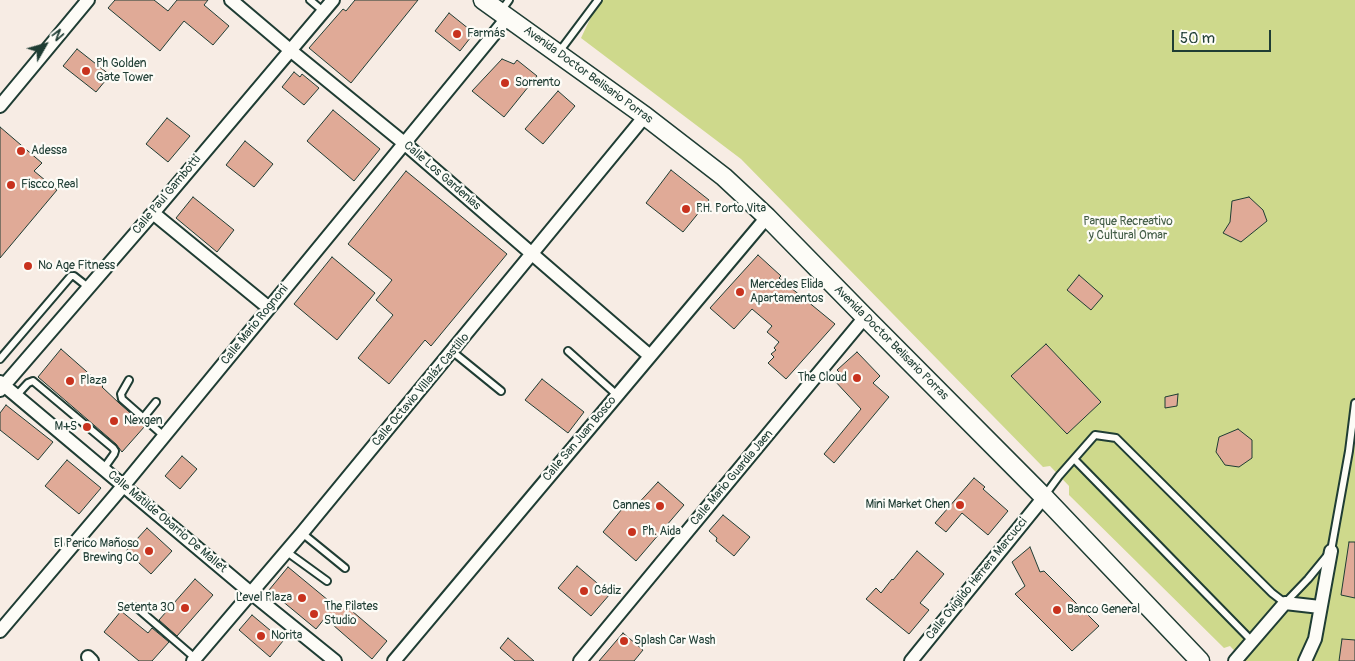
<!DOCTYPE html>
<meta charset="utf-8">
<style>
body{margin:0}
#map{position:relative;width:1355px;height:661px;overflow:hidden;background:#f7ece4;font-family:Pangolin,sans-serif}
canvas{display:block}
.north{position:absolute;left:20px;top:20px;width:50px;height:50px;-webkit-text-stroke:4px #fdfcf7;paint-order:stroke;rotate:52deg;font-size:14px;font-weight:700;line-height:20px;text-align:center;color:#1f3d34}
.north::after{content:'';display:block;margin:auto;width:18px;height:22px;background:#1f3d34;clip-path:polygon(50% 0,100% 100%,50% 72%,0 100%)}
.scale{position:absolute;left:1172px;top:30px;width:99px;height:22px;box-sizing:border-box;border:2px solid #1f3d34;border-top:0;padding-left:6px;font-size:15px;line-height:18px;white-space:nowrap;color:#1f3d34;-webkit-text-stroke:4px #fdfcf7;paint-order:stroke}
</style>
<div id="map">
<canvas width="1355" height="661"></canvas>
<div class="north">N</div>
<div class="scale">50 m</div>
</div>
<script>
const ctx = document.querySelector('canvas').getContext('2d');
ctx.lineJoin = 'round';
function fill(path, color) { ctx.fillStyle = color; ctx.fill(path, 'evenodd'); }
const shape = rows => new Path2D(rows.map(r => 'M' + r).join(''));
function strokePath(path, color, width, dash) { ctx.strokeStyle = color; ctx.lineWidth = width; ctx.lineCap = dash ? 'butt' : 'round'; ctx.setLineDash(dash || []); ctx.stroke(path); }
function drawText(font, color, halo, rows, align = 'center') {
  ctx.font = font + ' Pangolin,sans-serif'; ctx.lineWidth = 4.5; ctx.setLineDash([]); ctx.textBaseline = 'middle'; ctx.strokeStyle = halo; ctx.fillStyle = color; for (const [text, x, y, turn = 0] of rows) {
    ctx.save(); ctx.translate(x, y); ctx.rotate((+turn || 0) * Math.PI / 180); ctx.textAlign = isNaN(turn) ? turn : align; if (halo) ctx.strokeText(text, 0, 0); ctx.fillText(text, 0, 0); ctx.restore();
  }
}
fill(shape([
 [599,0,1355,0,1355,661,1244,661,1230,646,1224,648,1069,495,1069,486,1050,466,1043,467,741,159,581,38]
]), '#ced98c');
const building = shape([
 [115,0,154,0,168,11,177,0,208,0,204,5,229,26,213,45,184,21,160,51,108,8,115,0],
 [355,0,418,0,351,83,309,48,343,9,346,11,355,0],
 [449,13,474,33,460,51,435,31,449,13],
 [77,49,110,75,96,92,63,66,77,49],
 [502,59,514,64,517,60,537,76,504,117,472,91,502,59],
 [294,72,300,77,302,74,319,88,304,105,282,87,294,72],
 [558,91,575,106,543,144,525,129,558,91],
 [333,110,380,149,354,181,307,141,333,110],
 [167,118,190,136,168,162,146,144,167,118],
 [0,127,42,163,34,171,57,190,0,258,0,127],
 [245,141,273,164,254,187,226,165,245,141],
 [671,170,709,200,683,232,646,203,671,170],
 [406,171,507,254,431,346,425,340,389,384,358,358,393,315,376,300,392,280,348,244,406,171],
 [193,197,234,230,217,252,176,218,193,197],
 [1249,197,1263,210,1267,221,1241,242,1223,233,1230,222,1232,201,1249,197],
 [758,255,781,276,779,278,835,324,786,379,768,363,774,357,771,354,776,350,774,348,779,342,767,332,772,326,752,309,734,329,710,308,758,255],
 [332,257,375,293,337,340,294,304,332,257],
 [1079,275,1103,296,1091,310,1067,290,1079,275],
 [1046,344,1101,402,1067,434,1011,376,1046,344],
 [61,349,103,386,102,387,119,403,145,426,122,452,116,444,38,377,61,349],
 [857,352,880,376,873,383,889,397,834,463,824,454,861,409,833,379,840,373,837,370,857,352],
 [542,379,584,412,568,433,525,400,542,379],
 [1178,394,1177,406,1165,408,1165,397,1178,394],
 [6,405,53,442,38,460,0,430,0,413,6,405],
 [1238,429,1252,440,1252,458,1239,467,1225,465,1216,452,1219,437,1238,429],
 [182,456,197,469,180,489,165,476,182,456],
 [67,460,101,488,79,514,45,486,67,460],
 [974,478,985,487,983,489,1008,511,988,535,962,513,946,532,935,523,974,478],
 [658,482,684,505,636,561,603,532,627,503,634,508,658,482],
 [723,515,750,537,734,556,716,541,717,538,709,531,723,515],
 [147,528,172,551,151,574,126,551,147,528],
 [1349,542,1355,542,1355,598,1341,595,1349,542],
 [1030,547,1040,572,1044,571,1099,626,1072,651,1015,594,1025,586,1012,562,1030,547],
 [917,551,944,574,920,603,929,610,909,634,866,599,876,588,881,593,892,579,893,580,917,551],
 [577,566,610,594,591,616,558,588,577,566],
 [288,567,340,610,345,605,387,641,372,659,325,618,316,629,269,590,288,567],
 [195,579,213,595,177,636,159,620,195,579],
 [121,611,148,633,152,628,169,642,152,661,139,661,104,632,121,611],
 [252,615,283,641,270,657,239,630,252,615],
 [623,633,643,650,634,661,599,661,623,633],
 [508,638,534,661,515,661,500,648,508,638],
 [1342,639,1355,640,1355,661,1339,661,1342,639]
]);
fill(building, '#e0aa97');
strokePath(building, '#1f3d34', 1);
const lane = shape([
 [310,0,323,11],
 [501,11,509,0],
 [559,52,598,0],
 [568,351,617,395],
 [453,352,501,391],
 [0,359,71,276,74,276,88,287],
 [129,380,121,394,122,399,164,436],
 [16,396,28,383,33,381,113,448,115,451,114,454,104,468],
 [143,418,156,402],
 [1074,459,1252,641],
 [1045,495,1059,476,1095,435,1116,438,1272,593,1285,603,1308,579,1331,551,1349,451,1355,403],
 [302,533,345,568],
 [287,552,327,581],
 [136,607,195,658]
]);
const street = shape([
 [231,0,290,50,404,143,650,356],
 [0,106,88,0],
 [153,213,269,308],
 [0,382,251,593,335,661],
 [0,390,153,213,333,0],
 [0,631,124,485,508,17],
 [88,657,92,661],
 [193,661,302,533,645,116],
 [394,661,767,217],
 [580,661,865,317],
 [911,661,1044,497],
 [1235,661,1285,603,1320,607],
 [1305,661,1315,639,1331,551]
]);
const secondary = shape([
 [483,0,645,116,724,177,767,217,865,317,1044,497,1200,661]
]);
strokePath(lane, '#1f3d34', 10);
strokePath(street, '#1f3d34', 16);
strokePath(secondary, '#1f3d34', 21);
strokePath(lane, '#fdfcf7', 6);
strokePath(street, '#fdfcf7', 12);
strokePath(secondary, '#fdfcf7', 18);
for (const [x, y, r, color] of [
 [457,34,5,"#c8321e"],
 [86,71,5,"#c8321e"],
 [505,83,5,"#c8321e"],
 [21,151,5,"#c8321e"],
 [11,185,5,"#c8321e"],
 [686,209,5,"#c8321e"],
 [28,266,5,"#c8321e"],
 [740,292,5,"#c8321e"],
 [857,378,5,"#c8321e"],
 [70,381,5,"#c8321e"],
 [114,421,5,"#c8321e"],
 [87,427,5,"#c8321e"],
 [960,505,5,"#c8321e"],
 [660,506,5,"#c8321e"],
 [632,532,5,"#c8321e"],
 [149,551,5,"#c8321e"],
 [584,591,5,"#c8321e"],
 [302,598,5,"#c8321e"],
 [185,608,5,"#c8321e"],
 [1057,610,5,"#c8321e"],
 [314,614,5,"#c8321e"],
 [261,636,5,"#c8321e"],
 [624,641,5,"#c8321e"]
]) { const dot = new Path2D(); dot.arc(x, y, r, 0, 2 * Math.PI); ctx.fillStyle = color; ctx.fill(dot); strokePath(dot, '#fdfcf7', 2); }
drawText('12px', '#1f3d34', '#fdfcf7', [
 ["Farmás",467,34],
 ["Ph Golden",96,64],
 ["Gate Tower",96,78],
 ["Sorrento",515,83],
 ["Adessa",31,151],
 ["Fiscco Real",21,185],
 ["P.H. Porto Vita",696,209],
 ["No Age Fitness",38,266],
 ["Mercedes Elida",750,285],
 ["Apartamentos",750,299],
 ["The Cloud",847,378,"right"],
 ["Plaza",80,381],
 ["Nexgen",124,421],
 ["M+S",77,427,"right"],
 ["Mini Market Chen",950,505,"right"],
 ["Cannes",650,506,"right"],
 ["Ph. Aida",642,532],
 ["El Perico Mañoso",139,544,"right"],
 ["Brewing Co",139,558,"right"],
 ["Cádiz",594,591],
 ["Level Plaza",292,598,"right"],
 ["The Pilates",324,607],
 ["Studio",324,621],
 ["Setenta 30",175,608,"right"],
 ["Banco General",1067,610],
 ["Norita",271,636],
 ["Splash Car Wash",634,641]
], 'left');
drawText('12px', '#1f3d34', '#fdfcf7', [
 ["Avenida Doctor Belisario Porras",588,75,36],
 ["Calle Los Gardenias",442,176,41],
 ["Calle Paul Gambotti",167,195,-50],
 ["Calle Mario Rognoni",255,325,-51],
 ["Avenida Doctor Belisario Porras",891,343,45],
 ["Calle Octavio Villaláz Castillo",421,390,-50],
 ["Calle San Juan Bosco",580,439,-50],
 ["Calle Mario Guardia Jaen",732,478,-50],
 ["Calle Matilde Obarrio De Mallet",167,522,40],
 ["Calle Ovigildo Herrera Marcucci",977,579,-51]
]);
drawText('12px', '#425c46', '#fdfcf7', [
 ["Parque Recreativo",1128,222],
 ["y Cultural Omar",1128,236]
]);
</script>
